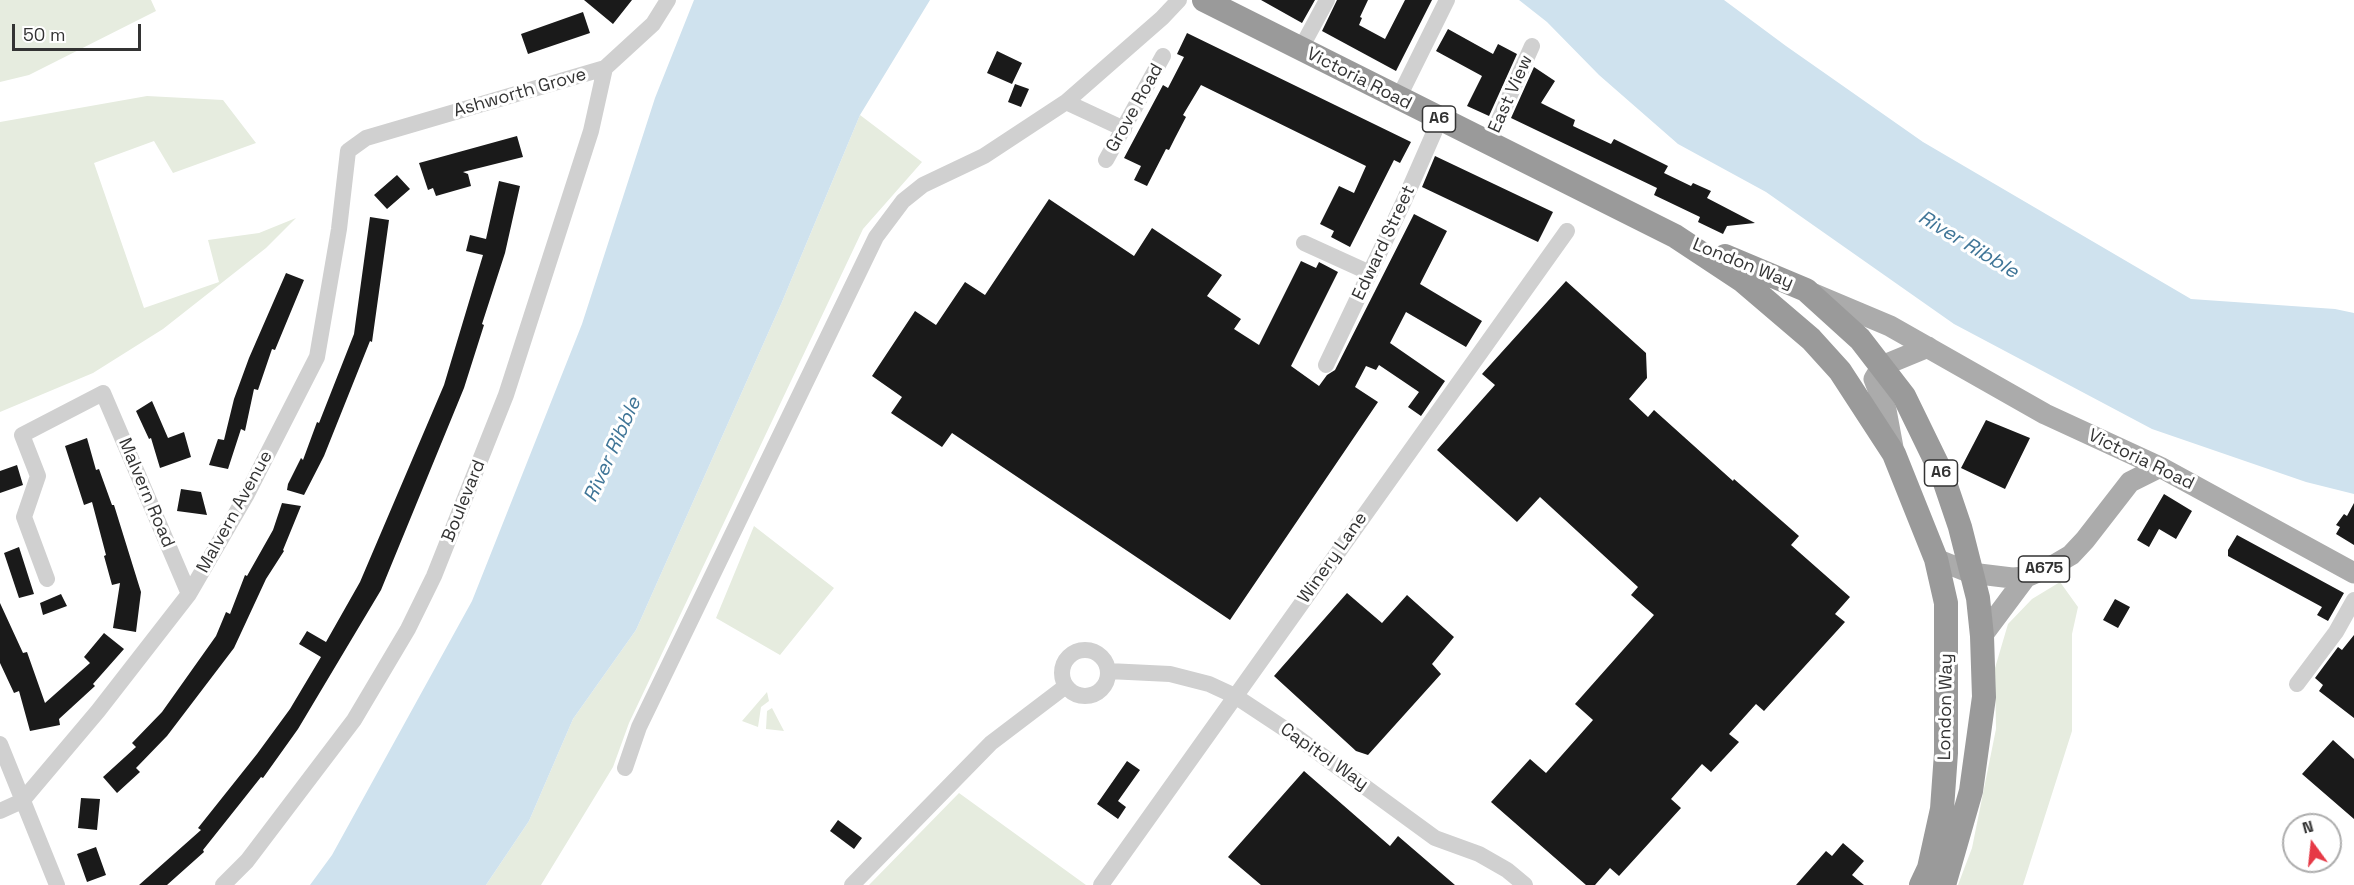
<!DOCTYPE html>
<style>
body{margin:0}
#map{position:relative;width:2354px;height:885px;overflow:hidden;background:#fff;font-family:"Space Grotesk",sans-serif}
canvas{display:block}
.north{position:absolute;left:2282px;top:813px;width:60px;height:60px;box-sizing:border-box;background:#fff;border:2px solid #adadad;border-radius:50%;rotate:345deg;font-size:16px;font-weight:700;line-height:24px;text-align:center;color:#333}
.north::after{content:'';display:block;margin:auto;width:21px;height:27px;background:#e63946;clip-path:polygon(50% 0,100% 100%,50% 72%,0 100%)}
.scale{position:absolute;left:12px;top:24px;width:129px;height:27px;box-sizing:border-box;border:3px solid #333;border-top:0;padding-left:8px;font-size:18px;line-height:21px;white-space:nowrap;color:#333;-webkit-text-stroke:4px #fff;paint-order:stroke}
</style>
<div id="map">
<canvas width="2354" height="885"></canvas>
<div class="north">N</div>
<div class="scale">50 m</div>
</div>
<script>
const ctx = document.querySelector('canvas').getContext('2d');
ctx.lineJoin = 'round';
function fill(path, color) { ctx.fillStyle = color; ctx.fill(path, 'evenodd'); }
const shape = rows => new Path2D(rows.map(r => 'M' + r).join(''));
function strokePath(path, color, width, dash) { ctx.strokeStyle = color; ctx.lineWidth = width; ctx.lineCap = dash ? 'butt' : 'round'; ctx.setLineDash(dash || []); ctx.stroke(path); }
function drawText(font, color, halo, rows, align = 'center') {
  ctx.font = font + ' "Space Grotesk",sans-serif'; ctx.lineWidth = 6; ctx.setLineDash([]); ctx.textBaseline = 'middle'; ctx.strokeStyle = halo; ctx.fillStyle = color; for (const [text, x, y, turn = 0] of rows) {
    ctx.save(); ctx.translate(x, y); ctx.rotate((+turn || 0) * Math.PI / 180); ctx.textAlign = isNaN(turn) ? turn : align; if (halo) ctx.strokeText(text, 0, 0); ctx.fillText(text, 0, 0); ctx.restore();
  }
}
fill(shape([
 [0,0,151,0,156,11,29,75,0,82],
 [147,96,223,100,256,143,173,173,154,141,94,163,144,308,219,282,208,240,259,233,296,218,266,248,163,329,93,373,0,412,0,122],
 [860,115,922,162,863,229,629,723,613,767,541,885,486,885,529,821,573,719,636,630,782,302],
 [754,526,834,588,780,655,716,618],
 [2060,582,2078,607,2072,634,2072,731,2023,885,1958,885,1972,848,1996,729,1995,668,2008,624,2032,599],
 [767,692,769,701,761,707,758,727,742,721],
 [772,708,784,731,766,729,767,711],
 [959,793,1086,885,869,885]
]), '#e6ecdf');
fill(shape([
 [694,0,930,0,860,115,782,302,636,630,573,719,529,821,486,885,310,885,332,855,472,601,582,324,655,98],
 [1519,0,1724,0,1786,46,1923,142,2191,299,2335,309,2354,313,2354,494,2306,482,2152,429,1954,324,1766,192,1678,144,1599,75,1547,22]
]), '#cfe2ee');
fill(shape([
 [584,0,632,0,613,24],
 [1261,0,1315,0,1302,23],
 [1337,0,1368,0,1360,17,1362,18,1359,25,1385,39,1405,0,1432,0,1396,71,1322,31],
 [583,12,590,33,528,54,521,34],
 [1448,29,1493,54,1498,44,1517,54,1489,116,1467,106,1482,76,1436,51],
 [1187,33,1411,142,1400,163,1394,160,1350,247,1331,237,1334,231,1320,224,1339,186,1354,193,1366,166,1201,85,1183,115,1186,117,1175,138,1169,150,1166,149,1147,186,1134,180,1141,166,1124,158,1163,85,1168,88,1184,57,1177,54],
 [997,51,1022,63,1012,84,987,73],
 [1534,67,1555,81,1541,103,1575,120,1573,126,1611,144,1614,139,1668,166,1664,173,1691,186,1693,183,1711,191,1707,198,1755,223,1727,226,1723,234,1698,222,1700,217,1654,195,1657,188,1511,118],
 [1015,84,1029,89,1021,107,1008,102],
 [517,136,523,157,463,172,468,174,471,186,436,196,433,188,428,190,419,163],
 [1435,156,1553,212,1538,242,1422,187],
 [397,175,410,189,387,209,374,195],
 [499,181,520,186,505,253,482,324,484,325,464,388,381,590,298,729,263,778,261,777,242,801,203,850,204,852,167,885,139,885,201,830,198,828,257,754,290,709,321,657,299,644,307,631,326,642,360,582,444,385,483,255,466,251,470,235,486,239],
 [1049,199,1134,256,1152,228,1222,275,1207,296,1241,319,1234,329,1259,345,1301,261,1316,268,1319,262,1338,272,1291,366,1319,386,1327,375,1335,370,1414,214,1447,231,1420,284,1482,321,1466,347,1406,312,1390,343,1445,381,1421,416,1408,407,1419,392,1379,365,1376,370,1366,366,1355,387,1378,402,1230,620,952,433,942,447,891,413,902,397,872,376,915,311,936,325,965,282,985,295],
 [370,217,389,220,372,342,370,341,324,456,304,495,287,490,288,484,301,458,303,460,317,422,319,423,354,334],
 [286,273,304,280,275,350,272,349,258,390,254,389,245,431,241,429,228,469,209,465,218,439,224,440,234,399,249,358],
 [1566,281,1646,353,1647,378,1629,399,1648,417,1654,410,1733,481,1734,479,1799,536,1791,545,1850,597,1835,614,1845,622,1764,711,1756,704,1729,734,1739,742,1711,772,1702,764,1671,799,1681,808,1619,876,1610,868,1595,885,1586,885,1491,802,1530,759,1546,773,1593,720,1575,704,1654,615,1631,595,1638,587,1540,497,1517,522,1437,450,1495,385,1482,374],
 [152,401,168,438,184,432,191,457,160,468,151,438,149,439,136,411],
 [1986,420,2030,438,2005,489,1961,468],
 [87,438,96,470,99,469,112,505,114,505,141,592,136,632,113,628,120,583,112,585,104,556,106,555,92,502,84,505,65,446],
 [17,465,23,485,0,493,0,471],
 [181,489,201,492,207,515,177,511],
 [2164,494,2192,511,2176,539,2159,529,2149,547,2137,540],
 [282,503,301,506,283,550,284,551,266,579,234,648,167,736,136,768,140,772,117,793,103,777,136,747,132,743,162,712,216,636,226,612,230,614,245,575,247,576,273,530],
 [2354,503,2354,545,2336,534,2340,527,2336,525,2344,514,2347,516],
 [2237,535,2344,593,2328,621,2317,615,2322,607,2228,556,2228,550],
 [19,547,34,594,19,598,4,553],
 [1347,593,1382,623,1407,595,1454,637,1432,664,1441,674,1368,755,1356,751,1274,676],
 [61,594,67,606,43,615,40,603],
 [2115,599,2130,607,2118,628,2103,620],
 [0,603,23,653,27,652,45,703,90,663,84,657,104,633,124,649,93,684,95,686,59,719,60,725,30,731,19,691,14,693,0,663],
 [2354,635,2354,718,2319,691,2323,685,2315,678,2338,647,2342,650],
 [2333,740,2354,759,2354,819,2302,774],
 [1127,761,1140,770,1118,801,1126,807,1118,819,1097,804],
 [1304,771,1390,846,1398,836,1455,885,1261,885,1228,857],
 [81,798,100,799,97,830,78,828],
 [838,820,862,838,854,849,830,831],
 [1843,843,1864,861,1852,875,1864,885,1796,885,1826,851,1832,856],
 [96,847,106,875,87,882,77,854]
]), '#1a1a1a');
strokePath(shape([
 [1300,50,1327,0],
 [1398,99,1447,0],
 [1066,102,1124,129],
 [1489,142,1532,46],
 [1106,160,1163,56],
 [1304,243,1370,273],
 [1326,365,1404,201,1440,119],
 [47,579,24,517,38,476,22,435,103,393,189,594],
 '1062 673a23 23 0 1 1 46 0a23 23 0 1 1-46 0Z',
 [1108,671,1170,674,1209,684,1235,696,1294,735,1435,838,1479,854,1507,870,1525,885],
 [2297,684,2336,632,2354,600],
 [0,744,57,885],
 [625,768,639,727,876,237,903,201,923,185,984,156,1066,102,1162,18,1179,0],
 [0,811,22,801,98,711,189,594,246,496,317,357,339,229,348,151,366,138,605,68,653,24,668,0],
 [223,885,247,861,354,720,408,629,434,576,506,395,591,131,605,68],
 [852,885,991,743,1066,686],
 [1101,885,1567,231]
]), '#d0d0d0', 16);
strokePath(shape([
 [1814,294,1890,326,2045,414,2160,467,2354,573],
 [1894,453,1886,410,1874,379,1882,366,1928,347],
 [1936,559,1971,573,2012,578,2026,577,2054,565,2071,555,2085,540,2130,482,2160,467],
 [1982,636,2026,577]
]), '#ababab', 21);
strokePath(shape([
 [1204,0,1675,236,1743,281,1811,339,1840,371,1894,454,1936,559,1946,603,1946,753,1942,809,1929,868,1921,885],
 [1725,256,1806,290,1860,339,1904,396,1942,474,1960,527,1978,598,1982,636,1984,697,1971,791,1944,885]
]), '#9a9a9a', 24);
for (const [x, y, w] of [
 [1439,119,33],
 [1941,473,33],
 [2044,569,51]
]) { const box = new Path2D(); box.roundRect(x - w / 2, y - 13, w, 26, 4.5); ctx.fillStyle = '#fff'; ctx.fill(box); strokePath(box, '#333', 1.5); }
drawText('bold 16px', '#333', null, [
 ["A6",1439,119],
 ["A6",1941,473],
 ["A675",2044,569]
]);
drawText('18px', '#333', '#fff', [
 ["Victoria Road",1359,79,27],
 ["Ashworth Grove",520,93,-16],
 ["East View",1511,94,-66],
 ["Grove Road",1135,108,-61],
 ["Edward Street",1384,243,-65],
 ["London Way",1743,264,22],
 ["Victoria Road",2141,460,26],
 ["Malvern Road",146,493,67],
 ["Boulevard",464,501,-68],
 ["Malvern Avenue",235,512,-61],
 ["Winery Lane",1333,558,-55],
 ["London Way",1946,707,-89],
 ["Capitol Way",1324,757,35]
]);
drawText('italic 20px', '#3f7597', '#fff', [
 ["River Ribble",1968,245,31],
 ["River Ribble",613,450,-66]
]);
</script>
